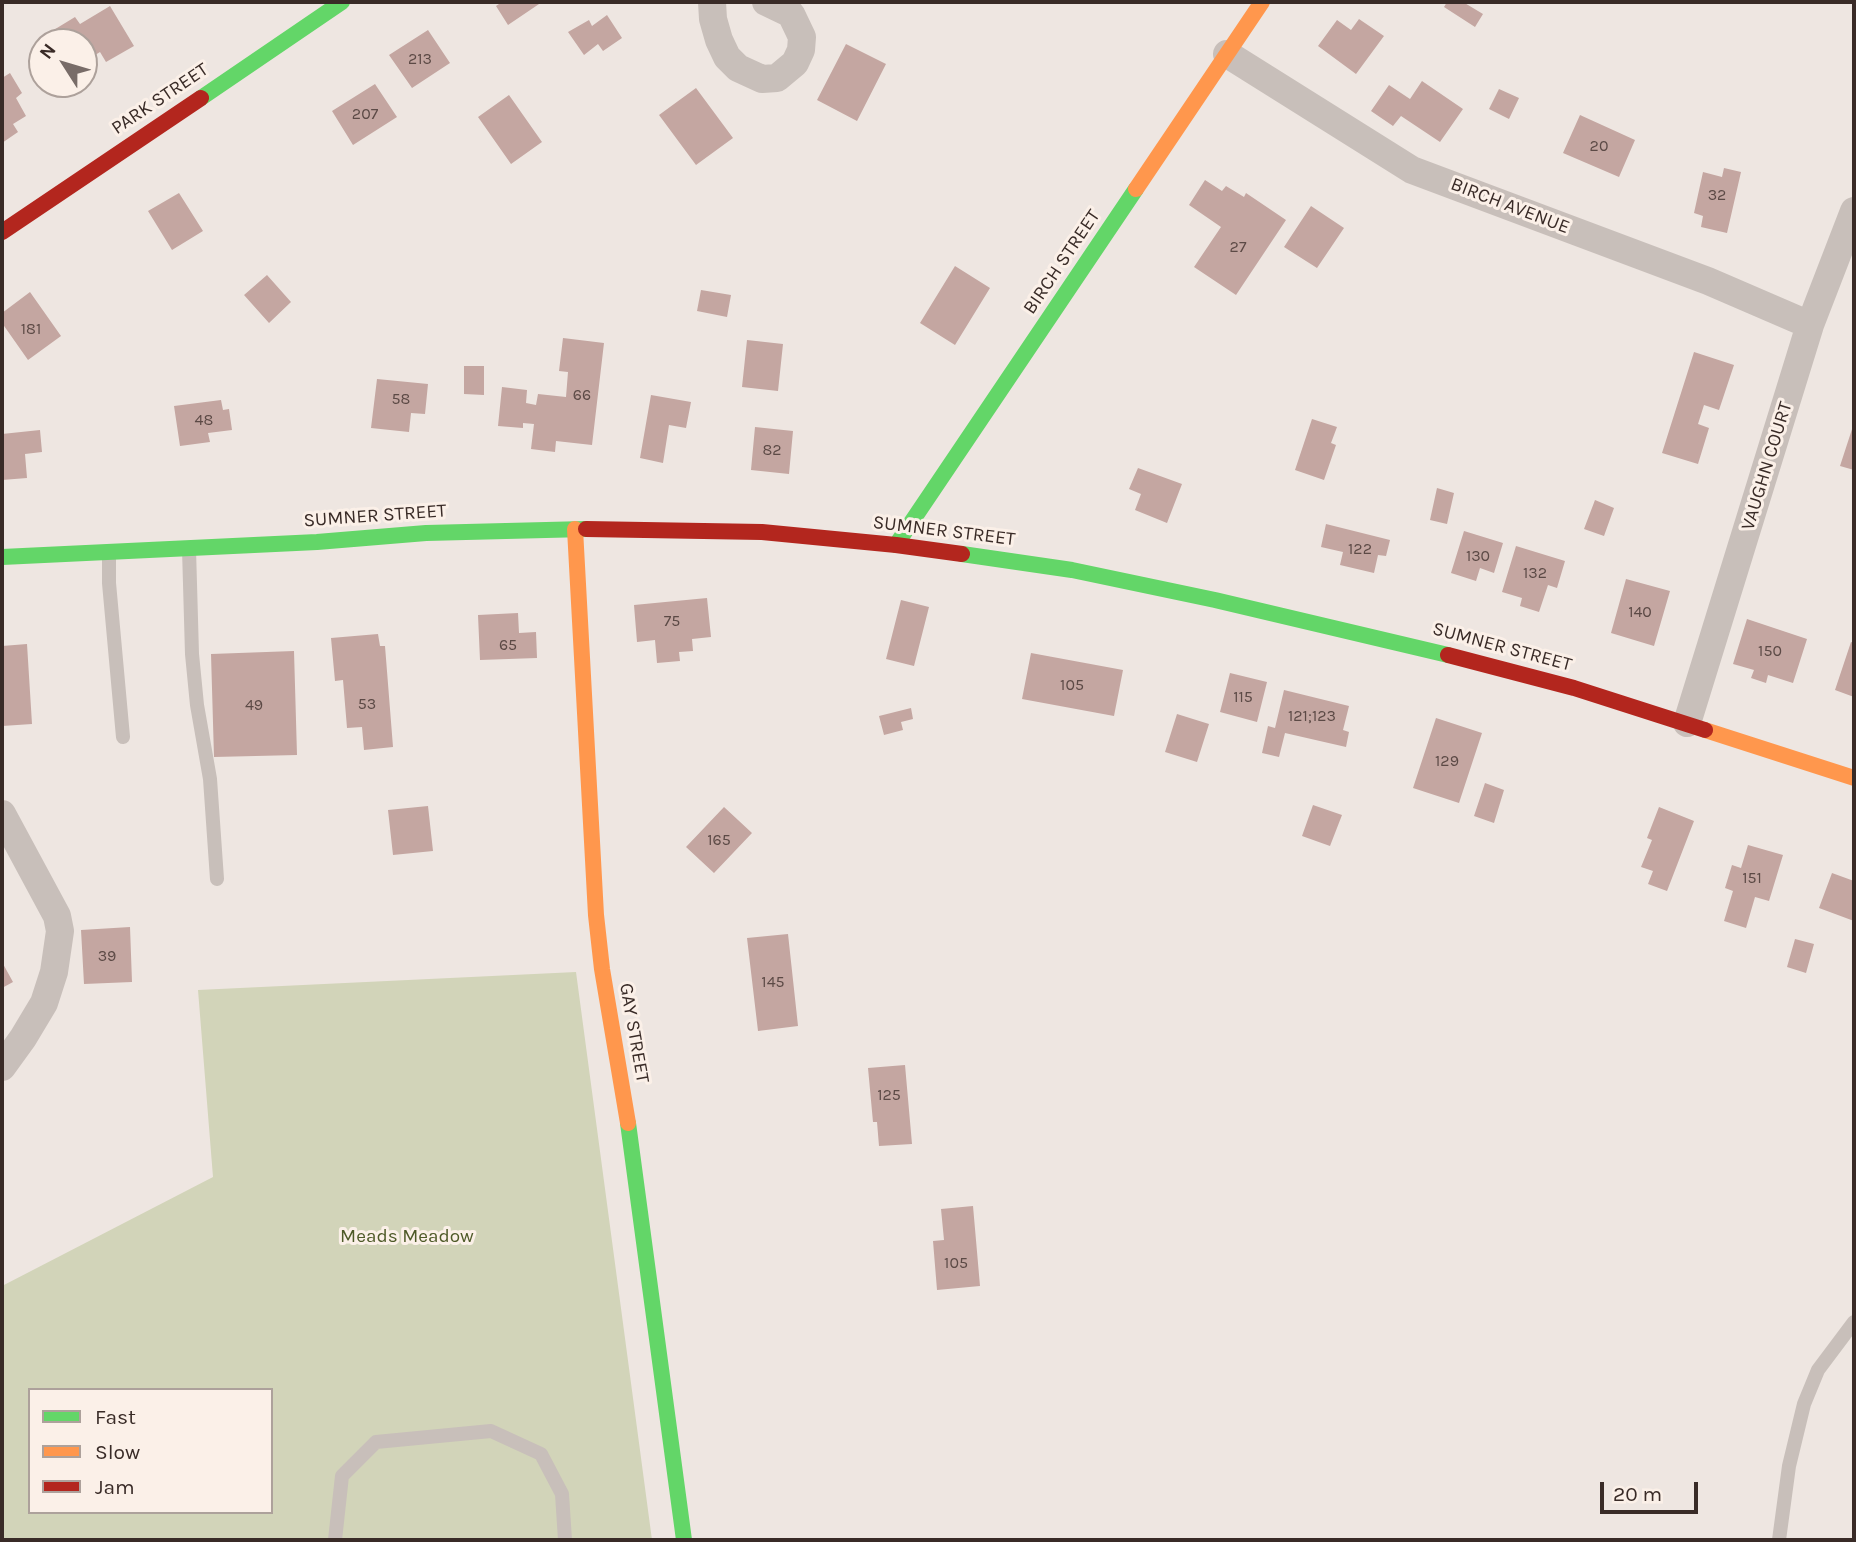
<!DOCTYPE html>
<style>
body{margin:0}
#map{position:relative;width:1856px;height:1542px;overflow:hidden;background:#eee6e1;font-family:Karla,sans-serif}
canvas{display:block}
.frame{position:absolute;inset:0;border:4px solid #392b27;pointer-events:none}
.legend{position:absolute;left:28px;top:1388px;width:245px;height:126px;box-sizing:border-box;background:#fbf0e8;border:2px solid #ada19b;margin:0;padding:9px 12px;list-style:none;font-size:21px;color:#392b27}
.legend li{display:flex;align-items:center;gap:14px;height:35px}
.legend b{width:35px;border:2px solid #ada19b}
.north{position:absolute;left:28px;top:28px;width:70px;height:70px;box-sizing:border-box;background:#fbf0e8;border:2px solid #ada19b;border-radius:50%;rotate:307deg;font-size:19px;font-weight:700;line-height:28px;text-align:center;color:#392b27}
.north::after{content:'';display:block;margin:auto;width:24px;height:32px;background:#786c68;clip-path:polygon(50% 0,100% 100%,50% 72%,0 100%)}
.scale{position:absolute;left:1600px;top:1482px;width:98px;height:32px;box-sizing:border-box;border:4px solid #392b27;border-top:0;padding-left:9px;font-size:21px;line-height:24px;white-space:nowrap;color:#392b27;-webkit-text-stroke:5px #fbf0e8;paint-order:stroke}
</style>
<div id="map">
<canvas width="1856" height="1542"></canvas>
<div class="frame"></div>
<ul class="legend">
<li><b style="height:9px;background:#63d668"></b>Fast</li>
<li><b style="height:9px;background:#ff974d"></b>Slow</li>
<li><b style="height:9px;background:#b3261e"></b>Jam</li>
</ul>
<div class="north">N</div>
<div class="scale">20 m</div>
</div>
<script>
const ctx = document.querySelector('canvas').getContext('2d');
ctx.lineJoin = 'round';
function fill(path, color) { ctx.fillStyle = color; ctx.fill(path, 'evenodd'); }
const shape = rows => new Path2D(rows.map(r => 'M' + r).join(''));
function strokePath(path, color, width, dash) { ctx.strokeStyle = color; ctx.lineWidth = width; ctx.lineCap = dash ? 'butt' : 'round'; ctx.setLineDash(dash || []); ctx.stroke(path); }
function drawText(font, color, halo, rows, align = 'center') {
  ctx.font = font + ' Karla,sans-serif'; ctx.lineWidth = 6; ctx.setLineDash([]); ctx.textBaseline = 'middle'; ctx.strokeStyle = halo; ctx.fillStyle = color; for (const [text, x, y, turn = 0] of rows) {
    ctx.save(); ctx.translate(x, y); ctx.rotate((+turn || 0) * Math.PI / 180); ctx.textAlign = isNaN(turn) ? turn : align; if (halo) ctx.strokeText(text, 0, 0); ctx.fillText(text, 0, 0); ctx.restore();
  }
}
fill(shape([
 [576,972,652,1540,2,1540,2,1286,213,1177,198,990],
 [30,1390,271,1390,271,1512,30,1512]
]), '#d2d4b9');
fill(shape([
 [502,2,542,2,508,25,496,6],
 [1447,2,1463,2,1483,14,1475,27,1444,7],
 [110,6,134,46,106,62,100,52,84,62,84,42,59,42,52,31,75,17,80,24],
 [607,15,622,38,603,51,598,44,584,55,568,32,589,20,592,26],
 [1359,19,1384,36,1356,74,1318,46,1337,20,1351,30],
 [428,30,450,63,412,88,389,55],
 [846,44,886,64,857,121,817,100],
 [10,73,22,93,16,98,26,116,13,124,18,132,2,143,2,78],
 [1422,81,1463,109,1440,142,1401,116,1393,126,1371,111,1389,85,1410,99],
 [375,84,397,117,353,145,332,111],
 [696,88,733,138,696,165,659,115],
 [1499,89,1519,98,1509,119,1489,109],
 [509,95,542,142,511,164,478,117],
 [1580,115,1635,140,1619,177,1563,153],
 [1724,168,1741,172,1727,233,1701,227,1703,216,1694,213,1703,172,1722,177],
 [1205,180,1222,191,1226,186,1244,197,1246,193,1286,220,1236,295,1194,267,1221,227,1189,205],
 [179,193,203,231,172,250,148,211],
 [1311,206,1344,228,1317,268,1284,247],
 [955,266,990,288,955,345,920,323],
 [267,275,291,302,269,323,244,295],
 [701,290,731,295,727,317,697,311],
 [30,292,61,336,28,360,2,323,2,313],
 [563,338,604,343,592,445,556,441,555,452,531,449,534,424,523,423,523,428,498,426,502,387,527,390,526,403,536,405,538,394,566,397,568,372,559,371],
 [747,340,783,344,778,391,742,387],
 [1694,352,1734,365,1719,410,1704,405,1698,424,1709,428,1698,464,1662,453],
 [464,366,484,366,484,395,464,394],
 [377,379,428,384,425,414,411,413,409,432,371,428],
 [651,395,691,402,686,428,669,425,663,463,640,458],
 [221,400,223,410,229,409,232,430,208,433,210,442,180,446,174,406],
 [1312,419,1337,427,1331,443,1336,445,1324,480,1295,470],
 [1854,423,1854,470,1840,466],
 [755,427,793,431,789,474,751,470],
 [40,430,42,452,25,454,27,478,2,480,2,434],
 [1138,468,1182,484,1167,523,1135,510,1141,494,1129,489],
 [1437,488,1454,493,1447,524,1430,520],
 [1595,500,1614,508,1604,536,1584,529],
 [1326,524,1390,540,1386,556,1378,555,1374,573,1340,565,1343,552,1321,547],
 [1464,531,1503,543,1494,573,1480,568,1476,581,1451,573],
 [1516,546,1565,561,1557,588,1548,585,1539,612,1520,606,1522,598,1502,592],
 [1626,579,1670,591,1654,646,1611,633],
 [707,598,711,637,692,639,693,651,679,652,680,661,657,663,655,640,637,642,634,605],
 [901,600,929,607,914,666,886,659],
 [518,613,519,633,536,632,537,658,480,660,478,615],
 [1747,619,1807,639,1793,683,1768,675,1766,683,1751,678,1754,670,1733,664],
 [378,634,380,646,385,646,393,747,364,750,362,727,347,728,343,680,335,681,331,638],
 [1851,642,1854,643,1854,697,1835,690],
 [27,644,32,724,2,726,2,646],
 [294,651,297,755,214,757,211,654],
 [1031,653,1123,670,1114,716,1022,699],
 [1230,673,1267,682,1257,722,1220,712],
 [1284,690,1349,706,1343,730,1349,732,1346,747,1285,733,1279,757,1262,753,1268,726,1275,728],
 [911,708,913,719,901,722,903,730,884,735,879,716],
 [1177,714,1209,724,1197,762,1165,752],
 [1436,718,1482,733,1459,803,1413,788],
 [1485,783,1504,790,1494,823,1474,816],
 [1313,805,1342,815,1330,846,1302,836],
 [428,806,433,851,393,855,388,810],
 [724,807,752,833,714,873,686,847],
 [1659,807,1694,821,1667,891,1648,884,1653,871,1641,867,1652,840,1647,838],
 [1748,845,1783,855,1769,901,1755,897,1746,928,1724,921,1733,891,1725,888,1732,865,1741,868],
 [1832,873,1854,881,1854,921,1819,908],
 [130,927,132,982,84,984,81,930],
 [788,934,798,1026,758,1031,747,938],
 [1795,939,1814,944,1806,973,1787,967],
 [2,962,13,982,2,988],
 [905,1065,912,1144,879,1146,877,1122,873,1122,868,1068],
 [973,1206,980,1286,937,1290,933,1241,944,1240,941,1209]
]), '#c4a6a1');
strokePath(shape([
 [189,549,192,654,197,705,210,779,217,879],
 [109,552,109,583,123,737],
 [335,1540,342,1476,376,1442,491,1431,541,1454,562,1494,565,1540],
 [1779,1540,1789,1466,1804,1404,1818,1370,1854,1322]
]), '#c8bfba', 14);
strokePath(shape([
 [712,2,713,19,719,40,727,57,738,68,762,79,777,78,795,63,801,50,802,37,791,14,766,2],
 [1227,54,1412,170,1708,281,1810,325],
 [1687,723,1810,325,1854,211],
 [2,814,57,916,60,931,54,972,44,1003,23,1038,2,1067]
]), '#c8bfba', 28);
strokePath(shape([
 [201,98,342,2],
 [896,545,1136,189],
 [962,554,1072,570,1215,600,1448,655],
 [2,557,317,542,426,533,586,529],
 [628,1123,684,1540]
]), '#63d668', 16);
strokePath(shape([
 [1136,189,1262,2],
 [575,529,596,915,602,969,628,1123],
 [1705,730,1854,778]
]), '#ff974d', 16);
strokePath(shape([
 [2,232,201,98],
 [586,529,762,532,896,545,962,554],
 [1448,655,1574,688,1705,730]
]), '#b3261e', 16);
drawText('16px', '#5c4a46', null, [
 ["213",420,59],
 ["207",365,114],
 ["20",1599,146],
 ["32",1717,195],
 ["27",1238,247],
 ["181",31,329],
 ["66",582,395],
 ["58",401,399],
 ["48",204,420],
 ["82",772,450],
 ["122",1360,549],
 ["130",1478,556],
 ["132",1535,573],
 ["140",1640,612],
 ["75",672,621],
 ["65",508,645],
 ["150",1770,651],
 ["105",1072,685],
 ["115",1243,697],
 ["53",367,704],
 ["49",254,705],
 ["121;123",1312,716],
 ["129",1447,761],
 ["165",719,840],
 ["151",1752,878],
 ["39",107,956],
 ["145",773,982],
 ["125",889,1095],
 ["105",956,1263]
]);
drawText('19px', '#392b27', '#fbf0e8', [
 ["PARK STREET",160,99,-34],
 ["BIRCH AVENUE",1510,206,21],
 ["BIRCH STREET",1062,262,-56],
 ["VAUGHN COURT",1767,466,-73],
 ["SUMNER STREET",375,516,-4],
 ["SUMNER STREET",944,531,7],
 ["SUMNER STREET",1502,647,15],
 ["GAY STREET",634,1033,80]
]);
drawText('19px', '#4e5a28', '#fbf0e8', [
 ["Meads Meadow",407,1237]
]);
</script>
